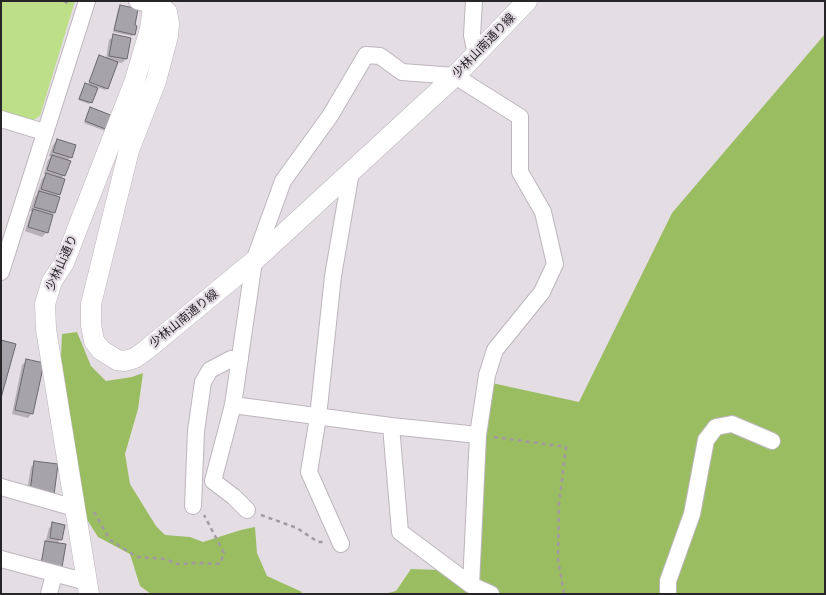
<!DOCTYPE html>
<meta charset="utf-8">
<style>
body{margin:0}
#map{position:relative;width:826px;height:595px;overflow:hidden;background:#e4dde4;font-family:"Fira Sans",sans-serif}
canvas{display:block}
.frame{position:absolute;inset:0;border:2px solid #282528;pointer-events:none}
</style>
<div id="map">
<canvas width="826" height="595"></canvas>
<div class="frame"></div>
</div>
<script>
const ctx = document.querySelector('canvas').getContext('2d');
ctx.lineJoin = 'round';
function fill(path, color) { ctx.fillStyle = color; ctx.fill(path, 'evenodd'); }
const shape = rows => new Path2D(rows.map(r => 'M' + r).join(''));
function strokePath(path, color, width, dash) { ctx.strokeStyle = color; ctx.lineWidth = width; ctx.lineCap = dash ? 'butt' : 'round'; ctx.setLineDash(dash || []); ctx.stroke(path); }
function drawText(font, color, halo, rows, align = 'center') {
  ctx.font = font + ' "Fira Sans","Noto Sans JP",sans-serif'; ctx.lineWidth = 4.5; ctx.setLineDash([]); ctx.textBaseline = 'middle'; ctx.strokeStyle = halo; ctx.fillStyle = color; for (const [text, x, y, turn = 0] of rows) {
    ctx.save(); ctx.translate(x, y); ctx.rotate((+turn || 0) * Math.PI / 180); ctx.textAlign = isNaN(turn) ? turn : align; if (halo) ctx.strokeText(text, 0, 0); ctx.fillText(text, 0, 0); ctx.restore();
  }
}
fill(shape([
 [1,1,75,1,40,116,32,121,1,113]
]), '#bddf87');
fill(shape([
 [825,34,825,594,475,594,484,442,492,383,579,402,672,213],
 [77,332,91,366,106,381,132,377,143,373,138,409,125,454,130,484,156,526,165,535,190,537,203,542,241,530,255,527,257,553,267,576,302,592,300,594,151,594,140,586,130,554,98,537,86,518,61,357,62,334],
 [411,569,441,570,470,594,384,594,396,591]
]), '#9bbd62');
fill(shape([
 [120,7,133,26,134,34,132,36,113,32,118,9],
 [114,36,126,59,122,63,116,62,107,88,105,90,97,87,89,104,78,100,84,86,85,84,88,85,98,58,100,56,106,59,109,40],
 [89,111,112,117,105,131,84,123],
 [57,140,71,157,67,161,64,175,61,179,59,194,56,197,54,213,47,232,42,237,25,231,30,215,32,212,30,211,35,197,38,193,37,193,42,179,46,175,44,174,48,160,51,157,49,156,53,145],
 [26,361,32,413,28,418,12,414,22,365],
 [35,462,57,466,26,496,31,467],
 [53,524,61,539,40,565,49,528]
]), '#0003');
const building = shape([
 [120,5,138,9,135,25,137,26,135,35,114,30,120,5],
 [113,34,131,38,127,59,109,56,113,34],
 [99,55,118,62,108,89,89,82,99,55],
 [85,83,98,88,92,103,79,99,85,83],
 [90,107,113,116,108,130,85,121,90,107],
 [57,139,76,145,72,158,53,152,57,139],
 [52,155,71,161,65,176,47,170,52,155],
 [46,173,65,179,60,195,41,189,46,173],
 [39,191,60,197,55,213,34,207,39,191],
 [33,209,53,215,48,233,28,227,33,209],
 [1,340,16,344,1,398,1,340],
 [26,359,44,363,33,414,15,410,26,359],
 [34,461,58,464,54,495,30,492,34,461],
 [52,522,65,525,62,540,50,538,52,522],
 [45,541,66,544,62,567,41,564,45,541]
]);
fill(building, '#a6a3ab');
strokePath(building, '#6b6970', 1);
const minor = shape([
 [137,1,154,6],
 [474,1,472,35,476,55],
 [1,119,44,132],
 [1,272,87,1],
 [233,405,391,426,478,435],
 [391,426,400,532,471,585,491,594],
 [1,487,75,508],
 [193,506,196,431,203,382,210,370,231,359,240,359],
 [247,510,234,497,213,481,233,405,254,261,283,181,330,116,366,55,380,56,402,72,455,76,520,117,520,172,543,212,555,264,542,292,495,350,487,375,478,435,471,585],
 [341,544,309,472,318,417,333,276,351,172],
 [1,559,87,582],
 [49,594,54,574],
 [668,594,668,581,692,514,706,440,716,427,732,424,772,441]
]);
const tertiary = shape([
 [154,6,163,9,167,12,169,24,168,36,156,81,129,150,91,304,91,325,94,341,101,350,117,360,125,361,135,358,146,350,254,261,455,76,527,1],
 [89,594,46,329,45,304,52,281,64,263,135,80,150,29,154,1]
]);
strokePath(minor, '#bdb6bc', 18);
strokePath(tertiary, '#bdb6bc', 21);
strokePath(shape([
 [64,1,70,5],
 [494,437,566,447,559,504,558,559,564,594],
 [94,512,110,540,137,557,166,559,177,564,196,563,220,564,224,553,204,515],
 [261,515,297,528,318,542,324,542]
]), '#a19ba1', 2.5, [4, 4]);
strokePath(minor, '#fff', 16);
strokePath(tertiary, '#fff', 20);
drawText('12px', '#282528', '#e4dde4', [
 ["少林山南通り線",484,46,-46],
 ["少林山通り",62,263,-66],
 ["少林山南通り線",184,319,-39]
]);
</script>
